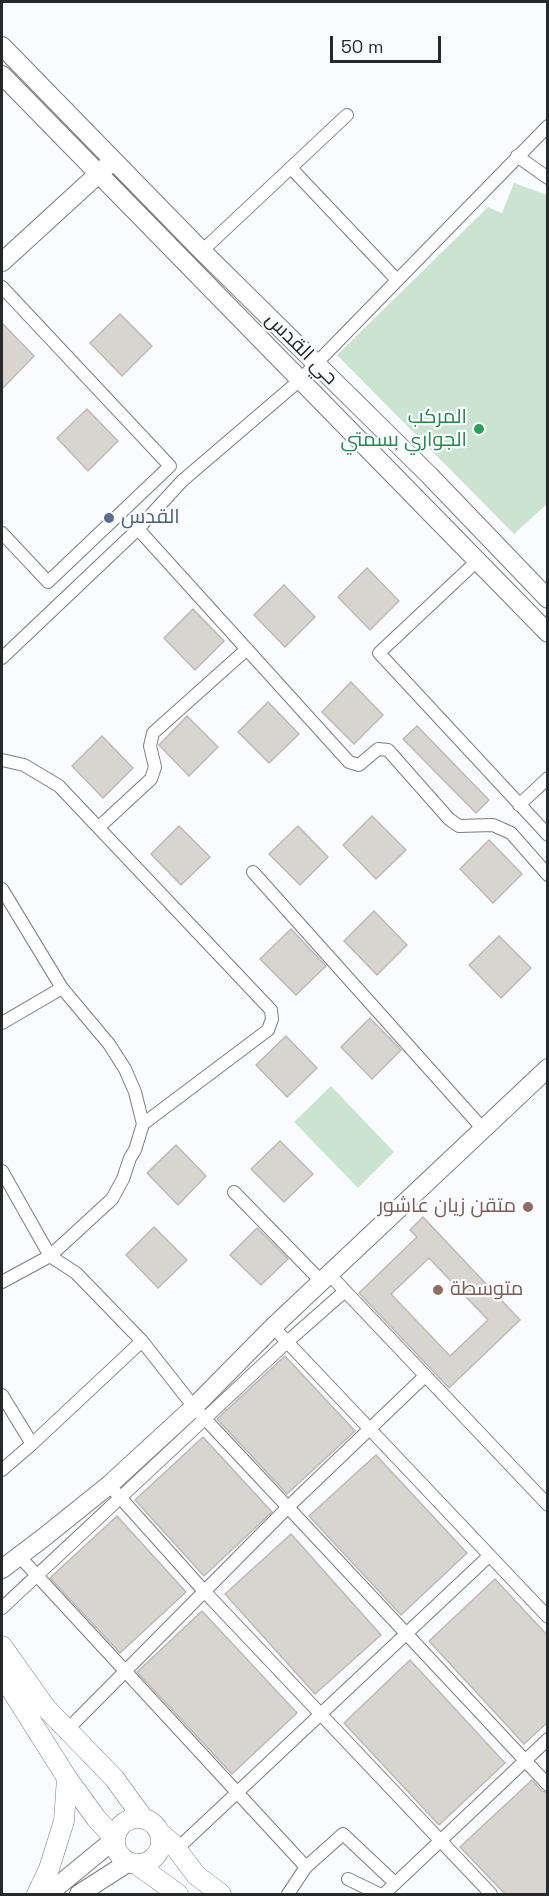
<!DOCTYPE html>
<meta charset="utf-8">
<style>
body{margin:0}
#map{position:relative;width:549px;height:1896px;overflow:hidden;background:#fafbff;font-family:"Space Grotesk",sans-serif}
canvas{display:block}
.frame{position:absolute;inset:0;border:3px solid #27282a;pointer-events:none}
.scale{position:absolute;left:330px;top:36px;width:111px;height:27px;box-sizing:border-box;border:3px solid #27282a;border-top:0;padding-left:8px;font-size:18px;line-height:21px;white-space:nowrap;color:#27282a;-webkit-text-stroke:4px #fafbff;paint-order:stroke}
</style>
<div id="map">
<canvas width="549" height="1896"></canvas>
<div class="frame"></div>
<div class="scale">50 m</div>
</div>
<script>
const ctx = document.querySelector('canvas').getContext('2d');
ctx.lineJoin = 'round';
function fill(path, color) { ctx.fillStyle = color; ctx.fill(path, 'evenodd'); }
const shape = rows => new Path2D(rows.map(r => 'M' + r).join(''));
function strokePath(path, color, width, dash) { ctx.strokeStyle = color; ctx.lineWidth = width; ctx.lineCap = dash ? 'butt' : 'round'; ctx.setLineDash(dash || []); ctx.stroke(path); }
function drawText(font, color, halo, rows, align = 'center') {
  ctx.font = font + ' "Space Grotesk",Cairo,sans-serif'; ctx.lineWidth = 4.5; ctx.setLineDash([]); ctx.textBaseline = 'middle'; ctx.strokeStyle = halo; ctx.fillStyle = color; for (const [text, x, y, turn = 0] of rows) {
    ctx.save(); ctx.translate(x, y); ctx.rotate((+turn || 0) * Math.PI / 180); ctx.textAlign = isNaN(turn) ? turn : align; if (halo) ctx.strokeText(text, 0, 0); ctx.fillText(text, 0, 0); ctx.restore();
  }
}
fill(shape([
 [514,183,547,195,548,503,514,534,337,355,488,207,502,213],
 [331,1086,394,1152,358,1188,294,1122]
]), '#cbe4d1');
const building = shape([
 [120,314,152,346,122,376,90,343,120,314],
 [2,323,34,356,2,389,2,323],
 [87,409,118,441,88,471,57,438,87,409],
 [367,568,399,601,370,630,338,597,367,568],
 [284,585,315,617,285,647,254,615,284,585],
 [193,609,224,641,195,670,164,638,193,609],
 [351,682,383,715,354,744,322,712,351,682],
 [268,702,299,734,269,763,238,732,268,702],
 [187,716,218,747,189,776,159,745,187,716],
 [417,726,489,800,476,813,403,739,417,726],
 [102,736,133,768,103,798,72,766,102,736],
 [372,816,406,850,376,879,343,845,372,816],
 [179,826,210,857,181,885,151,854,179,826],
 [298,826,328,857,300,885,269,854,298,826],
 [489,840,522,874,493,903,460,869,489,840],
 [374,911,407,945,377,975,344,941,374,911],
 [291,929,326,966,296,995,260,959,291,929],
 [499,936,531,968,501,998,469,965,499,936],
 [370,1018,401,1050,372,1079,341,1047,370,1018],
 [286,1036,317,1068,287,1097,256,1065,286,1036],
 [280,1141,313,1174,284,1202,251,1169,280,1141],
 [176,1145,206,1176,178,1205,147,1173,176,1145],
 [423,1217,520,1320,449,1388,359,1293,417,1237,410,1230,423,1217],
 [429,1258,488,1320,450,1356,391,1294,429,1258],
 [154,1227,187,1260,158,1288,126,1255,154,1227],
 [257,1228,288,1259,261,1285,230,1255,257,1228],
 [285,1356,355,1431,287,1494,217,1419,285,1356],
 [203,1437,272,1512,204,1576,135,1500,203,1437],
 [376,1455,467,1553,401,1615,309,1516,376,1455],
 [117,1516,186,1592,120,1653,50,1578,117,1516],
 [291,1534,381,1635,315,1694,225,1594,291,1534],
 [495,1579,548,1636,548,1722,524,1744,429,1641,495,1579],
 [202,1611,297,1713,232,1774,137,1672,202,1611],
 [410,1660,505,1763,439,1825,344,1723,410,1660],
 [532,1780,542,1791,548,1793,548,1894,505,1894,460,1847,532,1780]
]);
fill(building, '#d8d4cf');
strokePath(building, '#beb9b5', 1.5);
const street = shape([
 [517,156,548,178],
 [291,168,397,280],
 [202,251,347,115],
 [2,287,170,466,48,582,2,533],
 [138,529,349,762,359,765,378,749,388,750,449,819,459,826,493,825,511,833,548,875],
 [477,561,379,653,548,835],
 [2,658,138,529,182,481,300,380,548,126],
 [2,760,24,765,59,786,271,1010,272,1019,268,1030,143,1124],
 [519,805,548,778],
 [99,827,151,779,155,767,150,746,153,733,247,649],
 [253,872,483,1129],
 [2,889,62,988,109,1044,125,1069,135,1092,143,1124,135,1150,130,1158,123,1179,112,1199,50,1256,2,1282],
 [2,1023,62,988],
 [2,1171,50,1256,76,1273,142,1341,194,1407,548,1785],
 [234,1192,321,1281],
 [329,1274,548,1505],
 [273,1327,548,1617],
 [2,1395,32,1444,2,1470],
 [32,1444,142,1341],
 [109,1485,204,1591,491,1894],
 [19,1556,306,1867],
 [2,1608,287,1342,345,1291],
 [67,1730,287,1508,425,1376],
 [177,1849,489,1556],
 [348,1879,379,1894],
 [288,1894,306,1867,343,1834,395,1883],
 [384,1894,548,1739]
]);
const secondary = shape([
 [2,46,202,251,429,475,548,599],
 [2,75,548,633],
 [2,262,107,166],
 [2,1569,43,1538,109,1485,194,1407,273,1327,548,1068],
 [48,1894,115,1839],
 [79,1894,129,1862]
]);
const primary = shape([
 [2,1646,46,1708,114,1778,143,1818],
 [2,1675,67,1778,96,1818,115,1839],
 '115 1841a23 23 0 1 1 46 0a23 23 0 1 1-46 0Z',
 [160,1833,172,1843,196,1875,221,1894],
 [136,1864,178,1894],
 [37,1894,49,1869,64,1821,67,1778]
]);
strokePath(street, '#7b7d82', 14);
strokePath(secondary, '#7b7d82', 20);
strokePath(primary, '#7b7d82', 21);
strokePath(street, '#fff', 12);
strokePath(secondary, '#fff', 18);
strokePath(primary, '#fff', 20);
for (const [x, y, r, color] of [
 [479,429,6,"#2e9e5b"],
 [109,518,6,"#5c6f8a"],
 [528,1207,6,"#8d6e63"],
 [438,1290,6,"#8d6e63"]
]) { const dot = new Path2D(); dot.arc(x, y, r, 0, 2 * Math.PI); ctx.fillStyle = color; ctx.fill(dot); strokePath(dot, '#fafbff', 2); }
drawText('20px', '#27282a', '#fafbff', [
 ["حي القدس",301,349,45]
]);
drawText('20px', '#27864d', '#fafbff', [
 ["المركب",467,418],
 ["الجواري بسمتي",467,441]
], 'right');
drawText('20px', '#4e5e75', '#fafbff', [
 ["القدس",121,518]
], 'left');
drawText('20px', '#785e54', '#fafbff', [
 ["متقن زيان عاشور",516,1207],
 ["متوسطة",450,1290,"left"]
], 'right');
</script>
